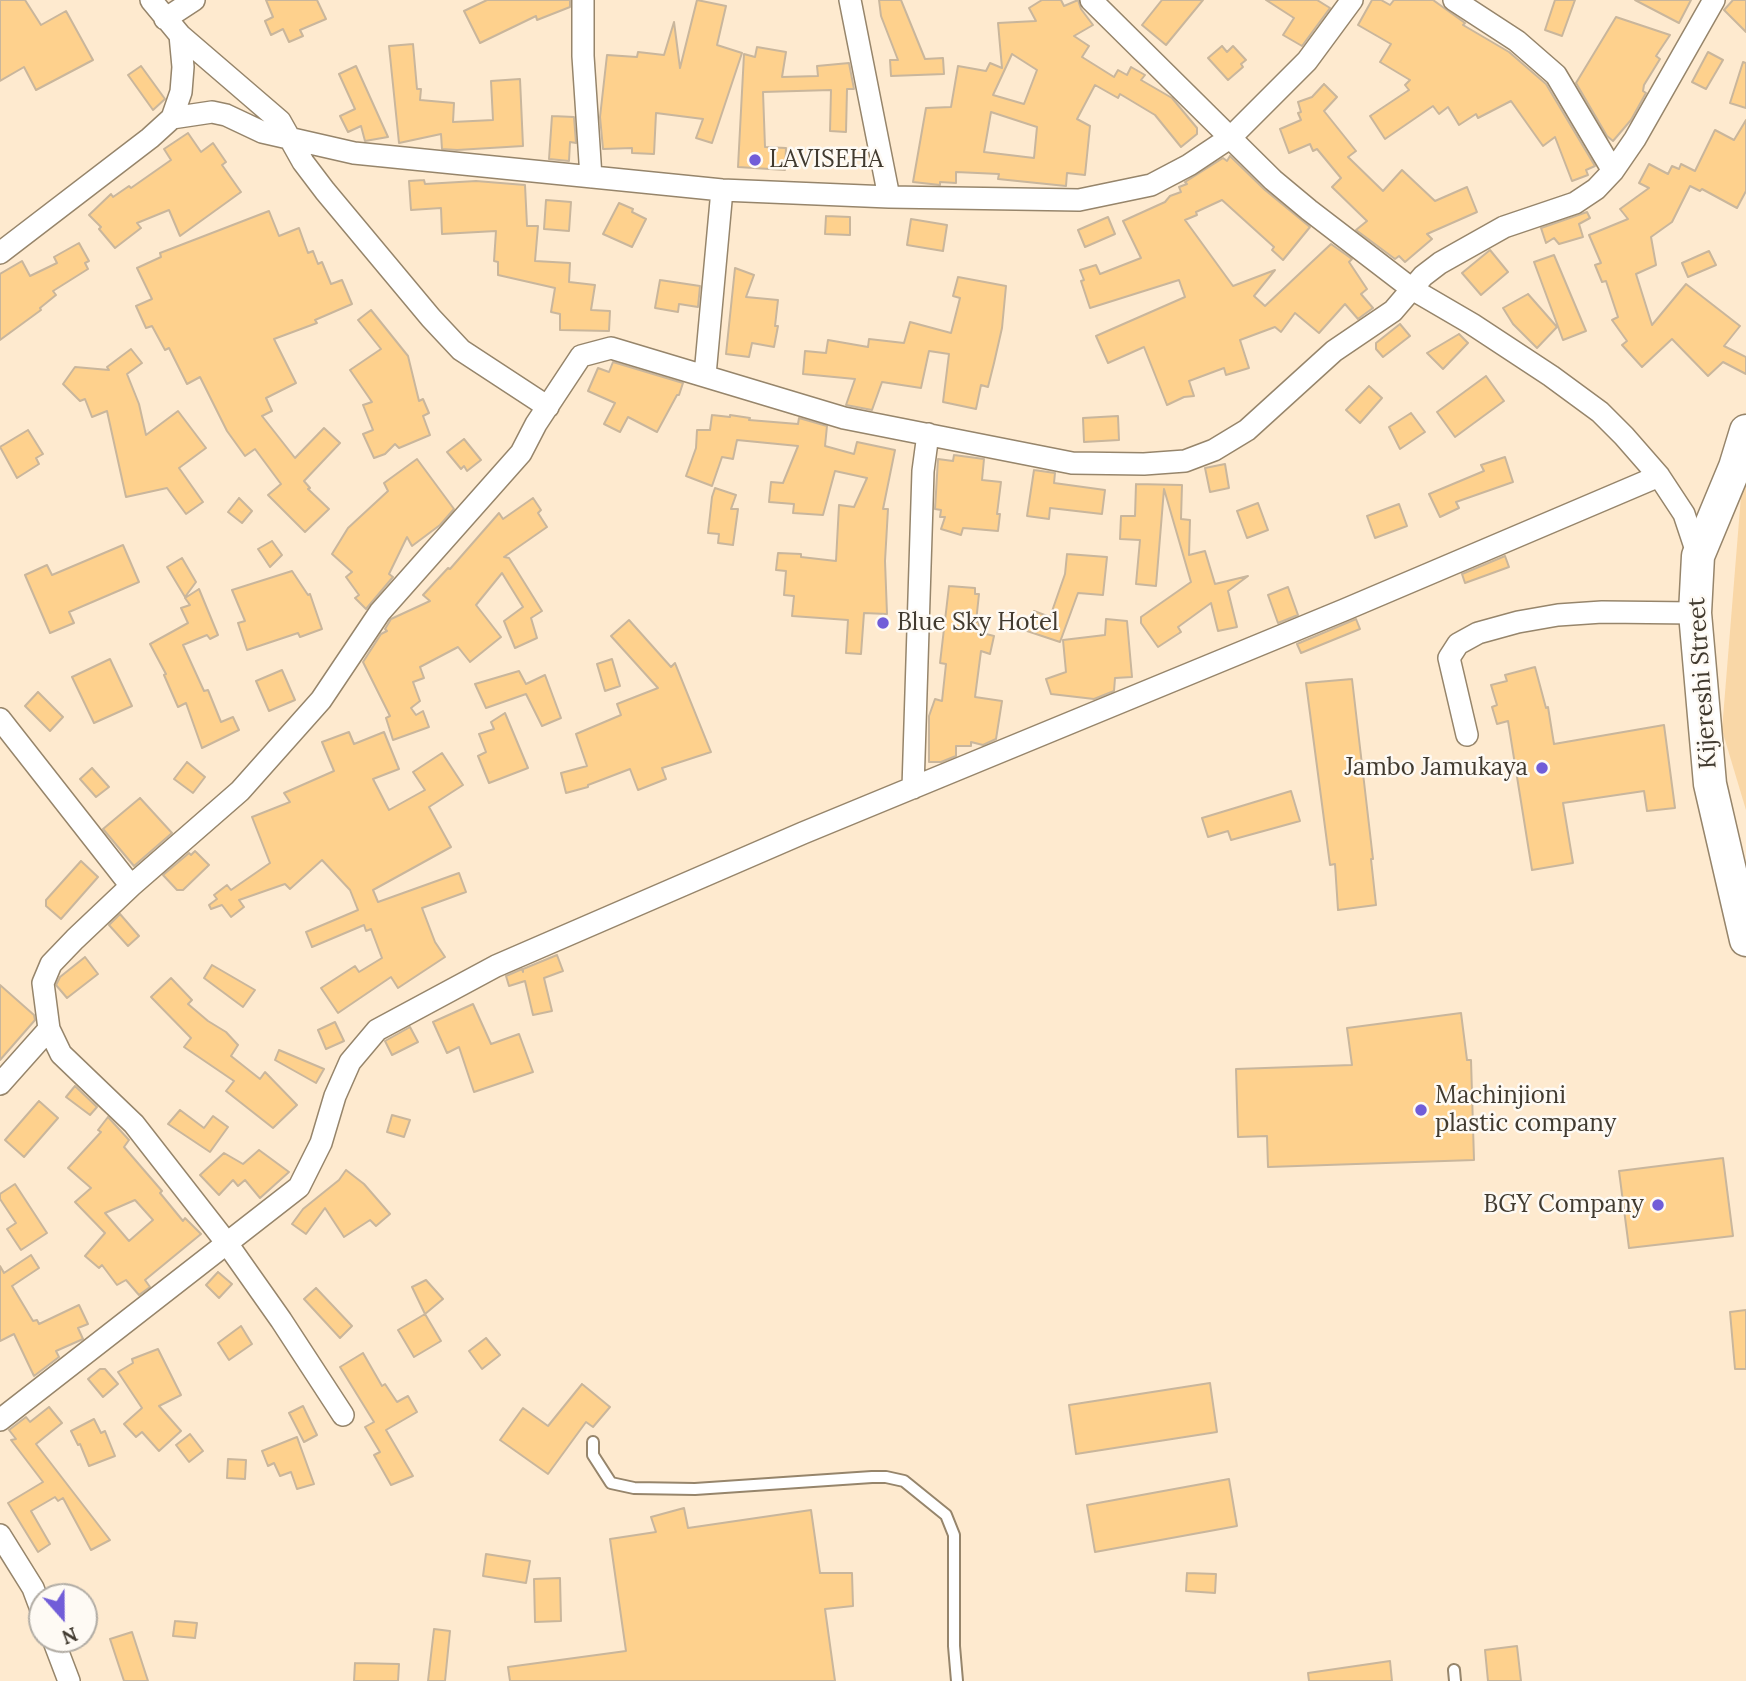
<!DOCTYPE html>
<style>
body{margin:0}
#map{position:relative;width:1746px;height:1681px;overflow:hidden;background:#feeacf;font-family:Lora,serif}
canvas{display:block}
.north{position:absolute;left:28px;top:1583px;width:70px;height:70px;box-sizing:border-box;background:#fefaf4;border:2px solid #b2ada5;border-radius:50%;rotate:159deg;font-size:19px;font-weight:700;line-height:28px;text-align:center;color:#413a2f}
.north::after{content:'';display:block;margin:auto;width:24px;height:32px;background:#715dd8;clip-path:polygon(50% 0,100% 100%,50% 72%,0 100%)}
</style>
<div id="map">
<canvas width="1746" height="1681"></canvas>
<div class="north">N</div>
</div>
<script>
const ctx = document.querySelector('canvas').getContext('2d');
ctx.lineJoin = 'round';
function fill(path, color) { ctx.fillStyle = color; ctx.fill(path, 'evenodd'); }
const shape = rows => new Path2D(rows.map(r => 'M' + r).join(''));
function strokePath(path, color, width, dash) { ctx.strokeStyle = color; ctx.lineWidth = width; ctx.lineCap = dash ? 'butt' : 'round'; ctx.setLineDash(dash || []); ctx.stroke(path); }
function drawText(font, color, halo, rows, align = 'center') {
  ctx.font = font + ' Lora,serif'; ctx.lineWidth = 5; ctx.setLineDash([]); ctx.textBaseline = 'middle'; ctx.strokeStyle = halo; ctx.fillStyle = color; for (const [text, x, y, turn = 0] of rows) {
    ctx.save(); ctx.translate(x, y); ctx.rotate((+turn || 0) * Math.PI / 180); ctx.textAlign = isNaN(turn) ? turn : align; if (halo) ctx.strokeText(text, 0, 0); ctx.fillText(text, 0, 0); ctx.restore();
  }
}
fill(shape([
 [1746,476,1746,810,1722,730,1741,496]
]), '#f9d7a7');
const building = shape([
 [0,0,25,0,41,25,66,11,93,60,36,90,24,67,0,81,0,0],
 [266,0,317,0,326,19,300,30,303,36,289,42,283,29,271,35,265,21,273,17,266,0],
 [487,0,570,0,570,7,537,20,536,16,480,43,464,11,487,0],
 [697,0,726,6,717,45,742,53,712,143,696,138,703,119,656,113,654,154,632,153,632,148,603,149,600,117,607,55,637,57,638,52,664,55,674,22,680,68,697,0],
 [879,0,901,0,925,59,943,58,944,74,891,76,890,60,898,60,881,16,879,0],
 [1042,0,1061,0,1064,6,1078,0,1081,9,1093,25,1074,36,1089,46,1082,57,1114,77,1118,70,1127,75,1131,67,1145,75,1141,80,1172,98,1197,128,1197,134,1181,147,1155,115,1120,94,1118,98,1095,85,1077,119,1090,126,1085,175,1067,173,1066,186,998,179,999,174,956,172,956,183,940,182,940,185,913,182,926,108,951,107,958,66,986,71,990,63,1002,68,998,23,1036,21,1029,8,1042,0],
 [1012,54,1037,70,1024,104,993,95,1012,54],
 [991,112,1037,127,1034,158,984,152,991,112],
 [1162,0,1203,0,1166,45,1142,25,1162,0],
 [1266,0,1317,0,1330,8,1302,46,1283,35,1294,18,1266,0],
 [1372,0,1381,0,1390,5,1394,0,1433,0,1465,23,1463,25,1509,52,1546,84,1595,166,1586,170,1588,175,1572,181,1555,137,1543,146,1511,101,1478,118,1476,114,1459,125,1448,107,1439,114,1433,106,1385,139,1370,116,1409,90,1405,85,1410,80,1380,62,1391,44,1358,25,1372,0],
 [1555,0,1575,0,1562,36,1545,30,1555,0],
 [1635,0,1691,0,1679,23,1635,0],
 [1733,0,1746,0,1746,32,1724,10,1733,0],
 [1616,17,1670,35,1656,56,1660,59,1644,85,1643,91,1646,93,1631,120,1613,141,1607,136,1576,83,1616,17],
 [413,44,417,89,421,89,420,100,454,103,453,122,493,120,491,81,520,79,523,146,457,150,442,149,441,134,399,143,389,46,413,44],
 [1222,46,1227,52,1233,46,1246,60,1241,64,1243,67,1228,80,1208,58,1222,46],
 [757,47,786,52,782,77,818,76,817,66,849,63,854,89,847,89,846,132,830,131,831,90,763,92,765,147,786,148,785,170,738,167,744,54,755,57,757,47],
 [1708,52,1723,60,1706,89,1692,82,1708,52],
 [1743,62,1746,63,1746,108,1730,103,1743,62],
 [141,66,165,99,153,110,128,75,141,66],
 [356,66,388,137,365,141,361,126,348,132,340,116,355,109,339,74,356,66],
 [1324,84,1337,97,1324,111,1356,151,1348,157,1383,191,1402,170,1435,201,1467,187,1477,212,1427,234,1432,239,1405,262,1399,256,1395,259,1356,230,1367,221,1332,187,1341,178,1317,149,1313,151,1310,144,1289,153,1280,129,1301,120,1298,113,1301,112,1298,102,1312,97,1324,84],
 [552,116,574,117,576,143,570,142,569,161,549,159,552,116],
 [1746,120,1746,191,1737,208,1702,189,1700,191,1690,186,1672,222,1651,237,1656,265,1636,274,1652,325,1686,284,1740,326,1724,346,1746,357,1746,374,1723,362,1708,376,1672,339,1642,367,1622,345,1627,341,1612,320,1618,317,1606,281,1602,282,1595,265,1601,263,1589,235,1628,219,1620,209,1649,188,1639,183,1649,164,1668,174,1672,166,1679,169,1681,164,1695,171,1715,130,1734,140,1746,120],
 [188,133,201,152,213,143,226,162,222,165,241,192,180,236,169,210,137,223,141,228,115,248,99,229,101,227,89,215,111,194,113,197,129,186,131,188,171,160,164,149,188,133],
 [1230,156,1265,190,1310,227,1283,260,1272,250,1274,247,1222,200,1196,212,1197,215,1185,220,1233,286,1275,270,1254,296,1265,306,1331,244,1352,259,1349,262,1367,289,1361,294,1373,308,1358,319,1345,304,1319,333,1295,313,1281,332,1275,327,1240,340,1249,368,1226,375,1224,368,1189,381,1194,396,1184,397,1167,405,1144,347,1108,363,1096,336,1185,297,1179,280,1090,308,1081,281,1084,280,1080,270,1096,265,1100,274,1141,258,1123,221,1165,202,1170,196,1181,192,1179,187,1187,184,1185,182,1223,158,1227,161,1230,156],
 [424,180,425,184,476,181,525,185,527,226,538,226,535,261,570,263,569,282,595,285,591,310,610,311,609,331,560,330,560,314,551,312,555,288,498,275,498,262,494,261,496,231,442,234,441,208,411,210,409,181,424,180],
 [546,200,571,202,569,231,544,229,546,200],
 [619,203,633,209,632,212,646,219,632,247,603,234,619,203],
 [269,211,279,236,299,228,308,253,313,251,318,264,322,262,331,284,342,280,352,304,315,320,317,323,274,339,296,383,266,398,272,411,262,416,295,458,324,428,340,443,304,481,310,488,308,489,329,509,305,532,268,495,281,484,255,449,245,456,227,431,200,377,187,384,169,348,165,350,152,326,146,328,136,306,152,299,137,268,161,257,160,253,269,211],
 [1587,212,1590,218,1579,224,1583,237,1559,244,1554,238,1546,243,1541,228,1587,212],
 [826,216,850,217,850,235,825,234,826,216],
 [1108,217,1115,234,1085,247,1078,230,1108,217],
 [911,219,947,225,943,251,907,245,911,219],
 [79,243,89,261,85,263,88,269,53,291,56,295,40,308,41,310,0,340,0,274,22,261,30,276,57,263,54,257,79,243],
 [1490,250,1508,272,1481,295,1462,273,1490,250],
 [1709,251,1716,265,1688,277,1682,263,1709,251],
 [1554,255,1586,331,1563,340,1534,262,1554,255],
 [735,268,754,275,746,297,778,300,775,326,778,326,774,347,752,343,749,357,726,354,735,268],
 [958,277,1006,286,1002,328,994,363,988,387,981,385,976,409,943,402,949,354,929,351,921,388,882,382,872,410,846,405,855,379,803,374,805,351,826,353,828,340,868,347,869,339,904,343,910,322,951,333,960,298,953,296,958,277],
 [660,280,700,286,698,307,679,304,678,312,655,308,660,280],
 [1528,294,1557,327,1537,348,1513,324,1503,308,1528,294],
 [371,310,408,356,419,401,423,399,429,413,423,416,430,435,399,448,395,444,385,454,374,458,363,434,373,430,363,405,372,402,350,370,381,349,358,320,371,310],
 [1400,324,1410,336,1383,357,1376,349,1376,343,1400,324],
 [1459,334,1468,343,1443,369,1427,353,1459,334],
 [131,349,142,363,127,374,139,404,146,435,178,411,206,448,179,468,203,502,186,514,167,488,126,497,107,411,92,417,85,399,80,401,63,384,75,367,109,370,107,367,131,349],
 [613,362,683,383,679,395,677,395,657,432,628,417,620,432,604,424,615,403,588,391,598,368,609,372,613,362],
 [1486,376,1504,401,1455,437,1437,412,1486,376],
 [1369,386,1382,398,1360,423,1346,410,1369,386],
 [1411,413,1425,432,1400,449,1389,427,1411,413],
 [712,415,730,417,730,415,750,418,749,420,798,424,799,418,827,426,825,446,854,454,857,442,895,450,883,509,888,509,885,561,887,614,864,613,861,654,846,653,848,620,792,616,794,596,784,595,786,571,776,570,778,553,801,554,801,557,836,561,839,505,854,507,867,478,835,471,823,515,793,513,794,504,769,502,771,482,783,483,798,446,737,440,733,459,722,457,712,486,686,476,696,448,697,430,710,430,712,415],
 [1118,416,1119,440,1084,442,1083,418,1118,416],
 [28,430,43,454,36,458,39,464,17,478,0,447,28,430],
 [464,439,481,460,467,471,464,466,461,469,447,452,464,439],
 [954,455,984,459,982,480,1001,482,997,514,1000,514,998,531,963,528,961,535,941,529,945,517,940,517,941,510,935,509,938,459,953,461,954,455],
 [1505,457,1513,482,1456,502,1459,508,1440,517,1429,494,1484,471,1481,465,1505,457],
 [417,459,454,509,440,525,412,546,407,537,389,574,393,577,366,609,355,598,359,595,346,577,352,572,332,554,348,528,388,491,384,483,417,459],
 [1225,464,1229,488,1210,492,1205,468,1225,464],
 [1034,470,1055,473,1054,483,1105,490,1102,514,1050,508,1049,519,1027,516,1034,470],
 [1136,484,1182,485,1181,519,1190,520,1189,555,1205,551,1215,584,1248,576,1228,591,1237,627,1218,631,1211,603,1178,627,1181,632,1158,647,1141,623,1141,617,1191,582,1164,489,1156,586,1136,584,1140,540,1120,539,1121,516,1135,516,1136,484],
 [715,488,736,495,731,509,738,509,733,545,718,543,719,534,708,533,712,497,715,488],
 [239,498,252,511,242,523,228,512,239,498],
 [533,498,541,510,538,513,547,527,504,557,509,558,542,611,531,618,537,638,515,648,504,621,523,607,502,573,476,605,501,637,470,662,458,647,420,667,424,678,413,682,420,701,411,708,416,715,423,711,429,727,393,740,386,718,390,716,363,662,381,634,387,631,385,629,391,619,430,601,423,595,448,568,450,569,499,513,503,519,533,498],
 [1258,503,1268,530,1247,538,1237,511,1258,503],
 [1399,504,1407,526,1375,538,1367,516,1399,504],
 [272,541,282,555,270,567,258,549,272,541],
 [123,545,139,582,69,612,74,623,50,633,25,575,47,565,52,575,123,545],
 [1067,554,1107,557,1103,595,1078,593,1060,642,1027,631,1034,611,1050,617,1065,574,1067,554],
 [1505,556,1509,567,1465,583,1462,574,1505,556],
 [182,558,196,582,185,597,167,567,182,558],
 [292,571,308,595,310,594,322,629,300,637,298,633,247,650,238,623,245,621,232,590,292,571],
 [949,586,975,588,975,594,979,594,976,622,979,622,978,632,994,636,990,654,981,651,975,697,1002,701,996,739,983,745,971,742,971,746,956,746,956,756,941,762,929,762,929,716,935,699,942,701,946,664,940,663,949,586],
 [1288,587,1298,615,1278,623,1268,595,1288,587],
 [199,589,218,635,210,639,207,635,183,645,204,691,208,690,221,722,233,717,239,730,202,748,186,703,178,707,164,675,166,674,150,644,188,623,181,608,190,605,185,598,199,589],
 [1106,619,1127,621,1132,677,1115,678,1114,691,1094,699,1051,694,1046,679,1066,672,1063,640,1105,635,1106,619],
 [1356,619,1360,629,1301,653,1297,644,1356,619],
 [629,620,671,667,675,663,711,752,662,768,666,779,638,790,630,769,588,785,588,787,566,793,561,773,587,766,576,734,621,715,617,704,658,688,611,636,629,620],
 [110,659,132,706,94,723,72,677,110,659],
 [612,659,620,686,605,691,597,664,612,659],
 [1535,667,1546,708,1548,707,1554,744,1664,725,1675,808,1647,811,1644,791,1563,803,1573,863,1532,870,1508,721,1497,724,1492,707,1497,705,1491,685,1507,681,1505,675,1535,667],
 [282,670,295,700,269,711,256,681,282,670],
 [519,671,526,684,545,675,561,718,542,726,526,694,486,708,475,684,519,671],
 [1352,679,1373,859,1371,859,1376,905,1338,910,1335,864,1330,865,1306,683,1352,679],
 [38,692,63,717,50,731,25,706,38,692],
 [505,713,528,768,489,783,478,756,486,752,479,734,494,729,491,722,505,713],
 [349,732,354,744,384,732,399,769,373,779,389,810,425,790,413,772,442,753,463,785,429,807,451,847,373,890,378,902,459,873,466,892,422,908,435,942,445,957,398,988,391,977,338,1013,321,988,355,966,359,972,382,958,371,929,366,931,364,925,312,947,306,932,358,910,350,890,322,860,290,889,285,884,239,900,244,907,231,917,222,905,211,909,209,905,217,899,214,895,227,885,231,890,270,863,252,817,290,802,284,793,334,771,322,742,349,732],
 [187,762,205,777,193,793,174,779,187,762],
 [92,768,109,787,96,797,80,779,92,768],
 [1291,791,1300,821,1231,840,1228,831,1208,837,1202,818,1291,791],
 [140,798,172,833,134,866,103,829,140,798],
 [195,851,209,865,183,890,177,890,163,875,189,853,191,855,195,851],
 [81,861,98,877,61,919,46,906,46,900,81,861],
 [120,914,139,936,128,946,109,925,120,914],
 [557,955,563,971,544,978,552,1011,533,1015,525,981,509,986,506,976,522,969,523,972,523,969,557,955],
 [85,957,98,974,67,998,56,985,60,977,85,957],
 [212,965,255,990,243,1007,204,978,212,965],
 [171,978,192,1000,188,1004,208,1021,226,1032,238,1045,231,1056,260,1079,265,1072,297,1105,273,1128,226,1091,234,1081,184,1047,191,1038,151,997,171,978],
 [0,985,34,1015,35,1020,0,1060,0,985],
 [473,1004,491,1044,519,1034,533,1072,474,1092,459,1047,447,1053,433,1022,473,1004],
 [1461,1013,1467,1060,1471,1060,1474,1160,1268,1167,1267,1136,1238,1137,1236,1069,1352,1065,1347,1028,1461,1013],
 [335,1022,344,1041,326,1049,318,1030,335,1022],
 [410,1027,418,1042,392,1055,385,1041,410,1027],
 [279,1050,324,1069,316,1083,275,1060,279,1050],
 [75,1086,97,1107,90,1115,66,1097,75,1086],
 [39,1101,58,1118,24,1157,5,1140,39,1101],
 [180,1110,204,1128,213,1116,228,1127,210,1152,168,1124,180,1110],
 [392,1115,410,1120,404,1137,387,1132,392,1115],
 [108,1117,129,1140,124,1147,162,1191,160,1193,183,1221,185,1218,201,1234,145,1280,150,1287,139,1295,126,1280,117,1285,102,1265,99,1268,85,1256,105,1233,75,1202,91,1188,68,1168,101,1132,98,1130,108,1117],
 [135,1200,153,1220,129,1241,105,1213,135,1200],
 [259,1150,289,1172,260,1198,245,1180,238,1186,233,1180,219,1195,200,1175,224,1153,243,1164,259,1150],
 [1723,1158,1733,1236,1629,1248,1619,1171,1723,1158],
 [346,1170,364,1184,390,1214,376,1226,370,1220,344,1237,325,1208,306,1234,292,1224,303,1209,339,1180,346,1170],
 [15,1184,47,1233,21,1250,7,1229,16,1223,0,1199,0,1194,15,1184],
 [31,1255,39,1268,12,1286,33,1321,37,1320,39,1324,79,1305,88,1324,78,1328,83,1339,56,1351,59,1357,34,1376,14,1334,0,1341,0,1266,4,1273,31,1255],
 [218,1272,232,1284,219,1298,206,1285,218,1272],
 [426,1280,443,1299,425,1314,412,1287,426,1280],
 [316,1288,352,1326,340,1338,304,1299,316,1288],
 [1746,1310,1746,1369,1735,1369,1730,1312,1746,1310],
 [425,1314,441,1341,414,1357,398,1330,425,1314],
 [241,1326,252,1344,229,1360,218,1343,241,1326],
 [486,1338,500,1355,482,1369,469,1351,486,1338],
 [158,1349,181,1395,159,1406,181,1431,159,1451,142,1432,136,1437,124,1424,142,1408,118,1372,133,1363,132,1359,158,1349],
 [363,1353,382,1386,385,1384,397,1402,408,1396,417,1412,386,1430,413,1476,391,1485,374,1455,380,1452,365,1427,374,1422,340,1367,363,1353],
 [100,1369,105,1369,118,1384,103,1397,88,1379,100,1369],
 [1210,1383,1217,1432,1076,1454,1069,1405,1210,1383],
 [582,1384,610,1407,593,1427,586,1422,548,1474,500,1440,523,1408,548,1426,582,1384],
 [303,1406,317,1435,304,1442,289,1413,303,1406],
 [49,1407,62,1423,36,1444,110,1540,91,1550,63,1498,58,1501,55,1497,31,1511,50,1544,38,1552,8,1503,43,1482,11,1440,16,1439,9,1430,26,1417,30,1422,49,1407],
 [94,1419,101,1433,105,1431,115,1456,89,1466,80,1444,78,1445,71,1431,94,1419],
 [190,1434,203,1451,189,1462,176,1445,190,1434],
 [297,1437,314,1484,297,1489,291,1472,280,1476,274,1463,268,1466,262,1451,297,1437],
 [228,1459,246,1460,245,1479,227,1478,228,1459],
 [1229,1479,1237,1526,1095,1552,1087,1505,1229,1479],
 [684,1508,688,1528,811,1510,820,1573,852,1573,853,1606,825,1609,835,1681,510,1681,508,1667,626,1651,610,1539,656,1532,651,1517,684,1508],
 [486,1554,530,1561,526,1583,483,1576,486,1554],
 [1187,1573,1216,1574,1215,1593,1186,1591,1187,1573],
 [560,1578,561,1621,535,1622,534,1579,560,1578],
 [175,1621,197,1623,195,1638,173,1636,175,1621],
 [434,1629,450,1631,445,1681,428,1681,434,1629],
 [132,1632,148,1681,124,1681,110,1639,132,1632],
 [1517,1646,1521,1681,1488,1681,1485,1650,1517,1646],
 [1390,1661,1392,1681,1309,1681,1308,1673,1390,1661],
 [355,1663,399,1664,398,1681,354,1681,355,1663]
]);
fill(building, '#fed18d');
strokePath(building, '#c9b69c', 2);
const lane = shape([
 [593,1442,593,1455,611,1483,634,1488,695,1489,872,1477,886,1477,904,1481,946,1515,954,1535,954,1646,957,1681],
 [1454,1670,1455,1681]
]);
const street = shape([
 [151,0,180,35,280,121,303,162,325,191,431,318,461,350,548,407],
 [583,0,583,56,591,177],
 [850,0,889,197],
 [1091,0,1273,180,1309,210,1412,289,1472,324,1551,376,1600,412,1624,436,1659,476,1684,514,1698,556],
 [1454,0,1517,41,1556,75,1613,171],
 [165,19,194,0],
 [172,118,212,112,226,115,262,132,354,153,722,190,889,197,1079,200,1151,185,1189,165,1231,137,1307,61,1352,0],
 [0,253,150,138,172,118,181,92,183,67,180,35],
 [705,375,722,190],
 [0,719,131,886],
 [1467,735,1449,658,1458,644,1478,633,1518,622,1558,615,1602,612,1695,613],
 [913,788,923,471,928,434],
 [0,1084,49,1029],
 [343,1415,281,1320,226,1242,134,1124,61,1054,49,1029,43,983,51,964,75,939,131,886,240,791,321,700,380,612,521,453,536,424,581,356,611,348,844,418,1072,463,1144,464,1185,461,1214,450,1247,430,1334,351,1393,311,1423,276,1440,263,1504,227,1575,203,1596,189,1613,171,1635,139,1714,0],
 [0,1420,299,1187,321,1143,335,1096,350,1062,377,1030,496,966,803,833,1344,610,1659,476],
 [0,1535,33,1588,42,1612],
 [53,1639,69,1681]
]);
const secondary = shape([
 [1746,431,1735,467,1698,556,1695,613,1710,784,1746,940]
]);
strokePath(lane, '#96856b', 14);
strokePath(street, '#96856b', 24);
strokePath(secondary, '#96856b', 35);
strokePath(lane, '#fff', 10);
strokePath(street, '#fff', 21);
strokePath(secondary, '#fff', 32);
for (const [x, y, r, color] of [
 [755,160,7,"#715dd8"],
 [883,623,7,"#715dd8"],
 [1542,768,7,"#715dd8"],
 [1421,1110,7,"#715dd8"],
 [1658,1205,7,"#715dd8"]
]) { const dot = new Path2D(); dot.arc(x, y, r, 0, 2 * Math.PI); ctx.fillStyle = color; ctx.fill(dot); strokePath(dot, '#fefaf4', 2.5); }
drawText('24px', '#413a2f', '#fefaf4', [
 ["LAVISEHA",769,160],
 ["Blue Sky Hotel",897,623],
 ["Jambo Jamukaya",1528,768,"right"],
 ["Machinjioni",1435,1096],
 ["plastic company",1435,1124],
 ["BGY Company",1644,1205,"right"]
], 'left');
drawText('24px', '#413a2f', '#fefaf4', [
 ["Kijereshi Street",1703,683,-94]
]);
</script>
